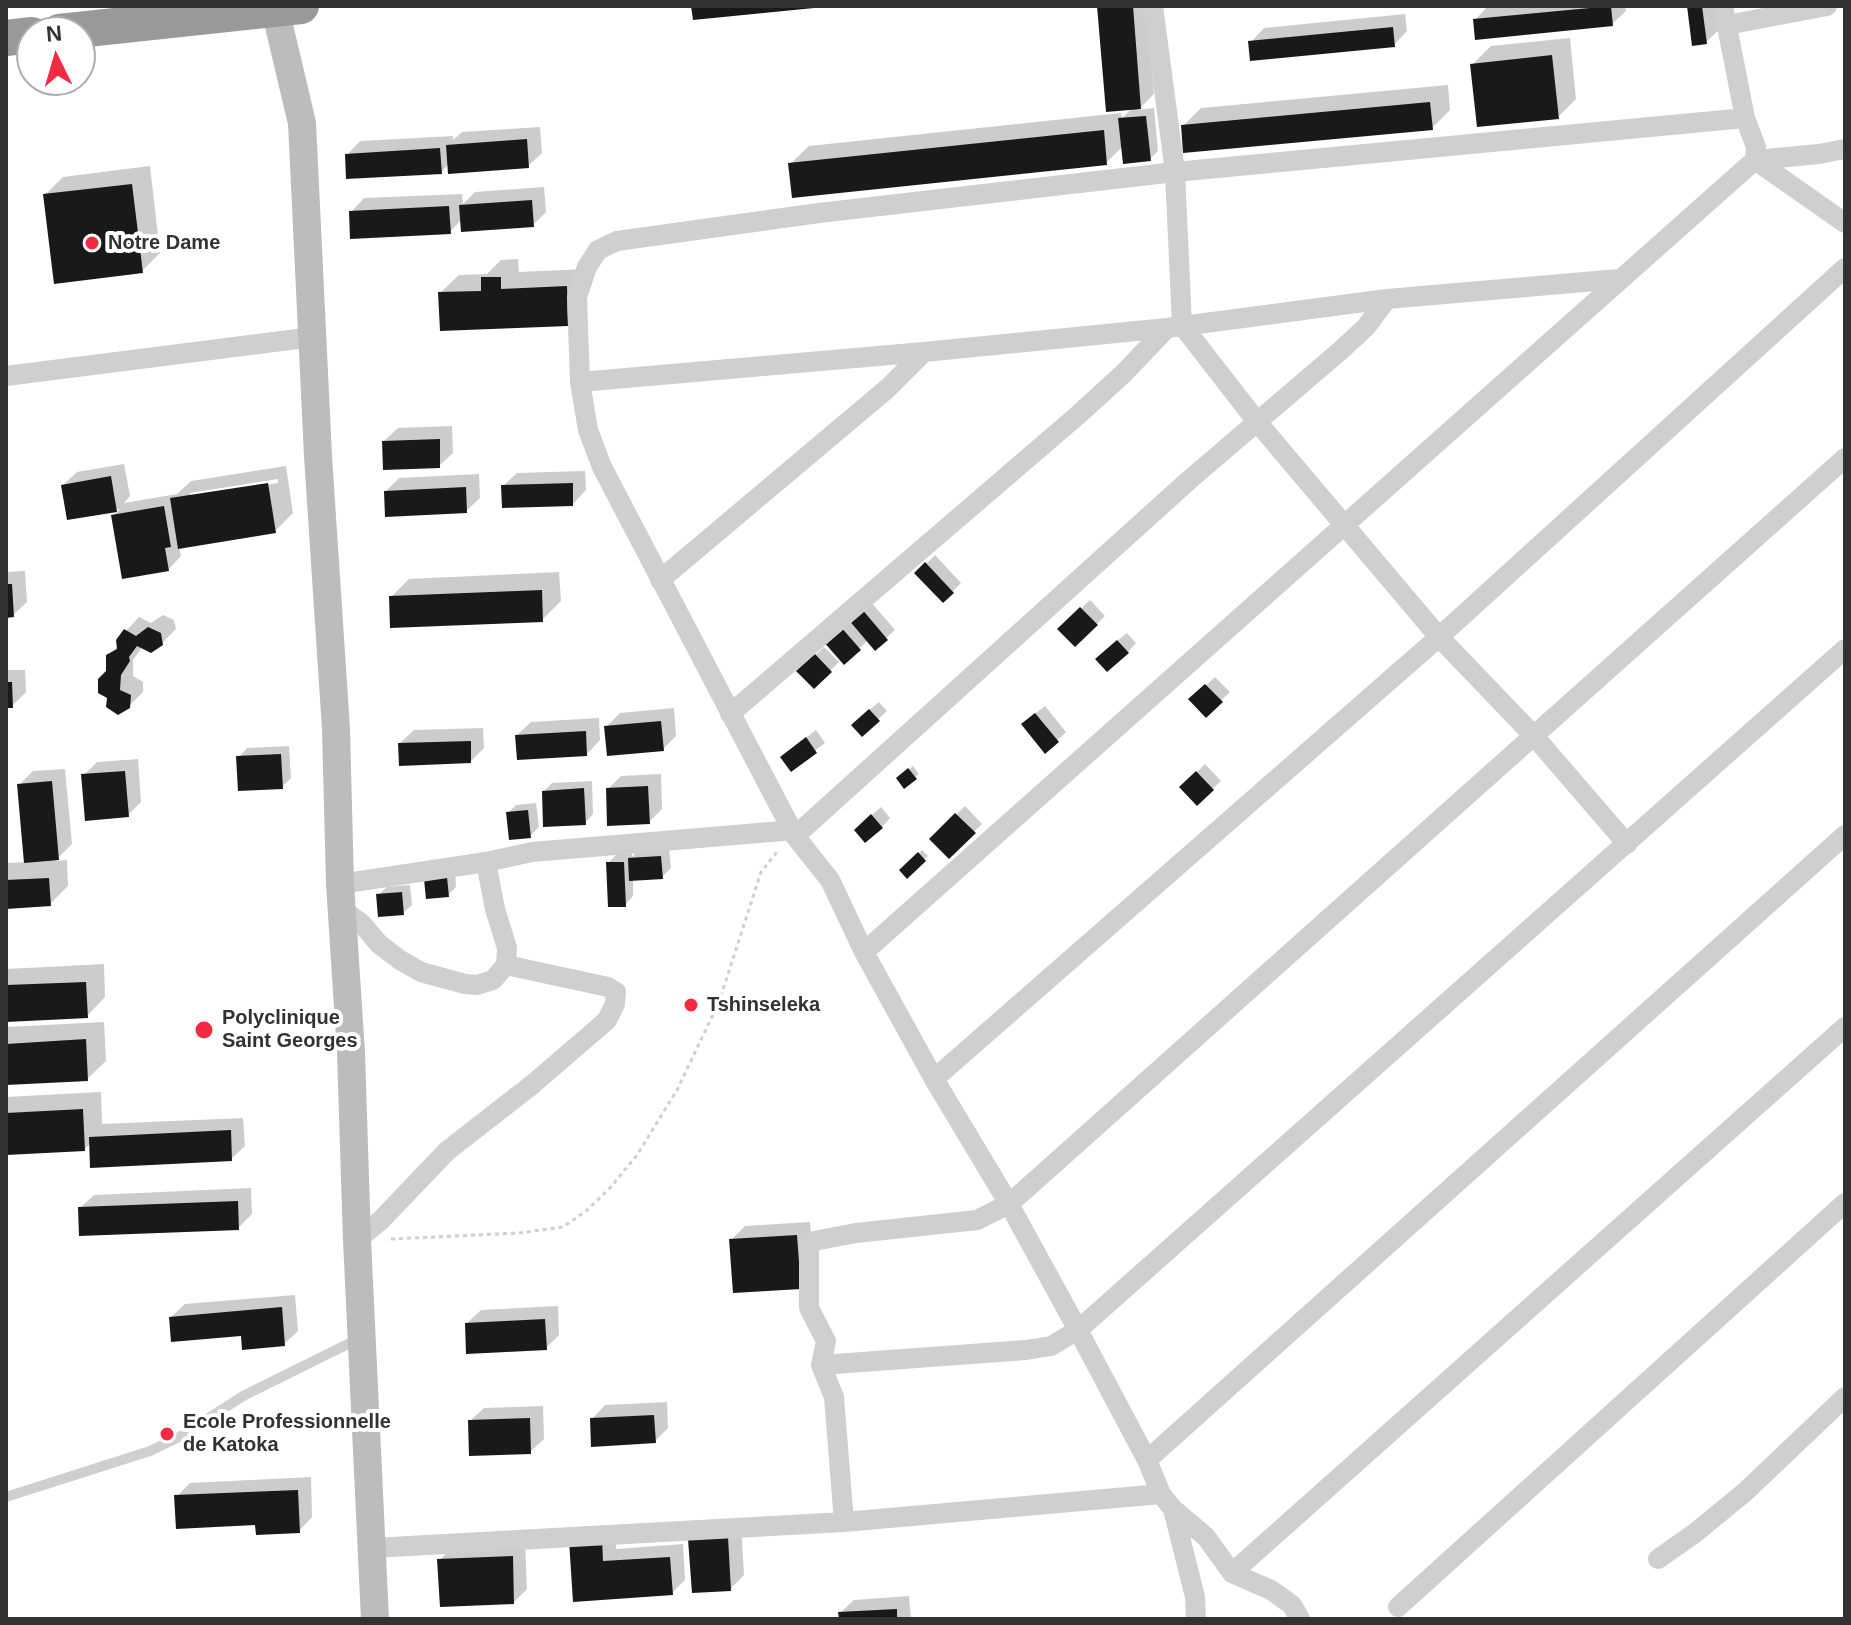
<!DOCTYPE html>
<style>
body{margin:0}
#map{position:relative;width:1851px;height:1625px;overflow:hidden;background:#fff;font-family:Arial,sans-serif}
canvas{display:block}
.frame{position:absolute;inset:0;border:8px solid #323232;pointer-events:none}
.north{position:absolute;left:16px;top:16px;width:80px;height:80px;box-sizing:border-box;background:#fff;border:2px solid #adadad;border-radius:50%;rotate:355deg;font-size:22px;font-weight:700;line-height:32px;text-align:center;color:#323232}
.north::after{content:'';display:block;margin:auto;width:28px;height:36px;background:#f22b42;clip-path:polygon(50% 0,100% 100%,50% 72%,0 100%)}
</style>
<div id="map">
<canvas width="1851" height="1625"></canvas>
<div class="frame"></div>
<div class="north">N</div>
</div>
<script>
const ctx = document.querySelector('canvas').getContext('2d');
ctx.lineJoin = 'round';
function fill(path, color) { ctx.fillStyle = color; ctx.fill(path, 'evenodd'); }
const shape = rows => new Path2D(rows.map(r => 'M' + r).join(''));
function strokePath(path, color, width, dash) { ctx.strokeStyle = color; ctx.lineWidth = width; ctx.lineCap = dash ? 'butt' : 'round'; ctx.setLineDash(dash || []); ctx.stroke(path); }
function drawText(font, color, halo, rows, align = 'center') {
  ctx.font = font + ' Arial,sans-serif'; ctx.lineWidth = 8; ctx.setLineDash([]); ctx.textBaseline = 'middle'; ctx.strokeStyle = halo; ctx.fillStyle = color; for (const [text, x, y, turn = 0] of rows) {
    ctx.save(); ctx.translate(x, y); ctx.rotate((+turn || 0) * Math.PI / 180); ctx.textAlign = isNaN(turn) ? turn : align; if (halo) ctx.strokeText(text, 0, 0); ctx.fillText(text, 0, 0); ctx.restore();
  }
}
fill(shape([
 [1099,6,1146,6,1154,94,1138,110,1154,108,1158,151,1150,159,1123,146,1106,163,790,164,809,146,1121,113,1122,118,1132,108],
 [1488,6,1625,6,1626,11,1612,24,1475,20],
 [1689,6,1722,6,1725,24,1706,42],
 [1405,14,1407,31,1394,45,1251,42,1264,28],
 [1570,38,1576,99,1558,117,1473,64,1491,46],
 [1448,85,1450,110,1432,128,1183,126,1201,108],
 [540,127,542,153,528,166,449,164,441,172,347,155,360,141,453,136,453,140,462,132],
 [150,166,160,253,142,271,45,195,63,177],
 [544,187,546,212,533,225,462,219,450,232,351,212,364,198,462,194,463,204,475,192],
 [518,259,519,272,584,269,585,306,440,293,459,275,487,274,501,260],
 [452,426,453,453,439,466,384,441,398,428],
 [124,464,130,496,124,503,177,494,191,481,286,466,293,513,275,531,179,547,181,556,168,570,113,516,120,509,69,518,63,485,77,472],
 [278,479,278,483,190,497,190,493],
 [585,471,586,490,573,504,503,486,517,473],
 [479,474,480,498,466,511,386,491,399,478],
 [935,555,961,583,943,601,917,573],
 [25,571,27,602,13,615,6,615,6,572],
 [559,572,561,601,542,620,391,597,409,579],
 [1090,600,1105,616,1075,645,1060,629],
 [870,601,895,630,875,648,868,640,860,648,834,632],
 [163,615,174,620,176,629,162,643,143,646,133,660,133,676,143,682,143,692,129,706,108,672,108,656,118,646,126,631,139,617,151,623],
 [1127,633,1136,643,1128,652,1106,650],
 [824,647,839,662,814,687,799,671],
 [6,670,25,670,26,692,12,706,6,706],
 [1215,677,1230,692,1206,715,1191,699],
 [879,702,887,711,862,734,862,716],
 [1045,706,1066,732,1046,751,1032,716],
 [674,708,676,736,663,749,606,727,620,713],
 [599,718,600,740,587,754,517,735,531,722],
 [483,728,484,748,471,761,400,743,414,730],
 [816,730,825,743,791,769,791,749],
 [289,746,291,778,282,787,239,757,247,748],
 [138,759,141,802,128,815,84,775,97,762],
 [1205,764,1221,781,1197,803,1182,787],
 [913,766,919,774,915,777,902,775],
 [65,769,72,844,55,861,67,860,68,886,50,904,6,907,6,863,26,862,19,785,33,771],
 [661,774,662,809,649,822,608,789,621,776],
 [592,781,593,814,585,823,544,791,552,783],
 [536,803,539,827,530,836,508,813,516,805],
 [965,806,982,824,949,856,932,839],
 [881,807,890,818,882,827,865,821],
 [669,848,671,868,662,877,633,879,633,896,625,905,608,863,617,854,632,854,632,857,638,850],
 [922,850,928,856,907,876,901,870],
 [455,869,456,887,448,895,428,897],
 [410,885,412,905,403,913,378,895,387,887],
 [104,964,105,997,87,1016,6,1020,6,969],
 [104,1022,106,1061,87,1079,6,1083,6,1027],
 [101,1092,102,1124,243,1118,245,1146,231,1159,91,1143,85,1149,6,1153,6,1097],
 [251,1188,252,1214,238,1228,80,1208,94,1195],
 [810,1222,814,1273,731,1240,745,1226],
 [295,1295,298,1331,284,1344,171,1317,185,1304],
 [558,1306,559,1335,546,1348,467,1323,481,1310],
 [667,1402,668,1428,655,1441,592,1419,605,1405],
 [543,1406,544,1439,530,1452,470,1421,484,1408],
 [311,1477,312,1517,299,1531,257,1523,177,1496,190,1483],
 [741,1524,744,1575,730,1589,704,1526],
 [615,1525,616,1549,683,1544,685,1580,672,1593,575,1600,571,1540],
 [525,1543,527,1589,514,1602,440,1560,453,1546],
 [909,1596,911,1619,841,1619,840,1613,854,1600]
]), '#0003');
fill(shape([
 [691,6,814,6,814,8,693,20],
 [1097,6,1133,6,1141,109,1106,112],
 [1611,6,1613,26,1475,40,1473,19],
 [1687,6,1702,6,1707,44,1692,46],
 [1393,27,1395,47,1250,61,1248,41],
 [1552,55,1559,119,1477,127,1470,64],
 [1430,102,1433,130,1183,153,1181,125],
 [1146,116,1151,161,1123,164,1118,118],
 [1104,130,1107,165,792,198,788,163],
 [527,139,529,168,448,174,446,145],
 [440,148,442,174,346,179,345,154],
 [132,184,143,273,54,284,43,194],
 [532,200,534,227,461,232,459,205],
 [449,206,451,234,350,239,349,211],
 [481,277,501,277,501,289,567,286,568,326,440,331,438,292,481,291],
 [440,439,440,468,383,470,382,441],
 [111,476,117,512,67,520,61,485],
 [268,483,276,533,178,549,170,498],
 [573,483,573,506,502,508,501,485],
 [466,487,467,513,385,517,384,491],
 [164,506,171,547,165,548,169,571,122,579,111,515],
 [925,562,954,593,943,603,914,573],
 [6,584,12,584,14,617,6,618],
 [542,590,543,622,390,628,389,596],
 [1080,607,1098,625,1075,647,1057,629],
 [861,608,888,640,875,651,848,619],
 [840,626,861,650,844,665,823,641],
 [148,627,161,633,163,645,151,653,137,646,129,657,130,661,121,675,120,690,131,695,130,708,118,715,106,707,107,698,98,693,98,679,106,671,106,655,117,649,116,640,124,629,136,636],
 [1117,640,1129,653,1107,672,1095,659],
 [815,654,832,672,814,689,796,671],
 [6,682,12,682,13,708,6,708],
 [1205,684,1223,702,1206,718,1188,699],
 [869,709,880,721,862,737,851,725],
 [1035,713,1059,742,1045,754,1021,724],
 [661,721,664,751,607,756,604,726],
 [586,731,587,756,517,760,515,735],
 [806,737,817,753,791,772,780,757],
 [471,741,471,763,399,766,398,743],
 [281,754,283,789,238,791,236,756],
 [908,768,917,779,904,789,896,778],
 [125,771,129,817,85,821,81,774],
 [1196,771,1214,790,1197,806,1179,787],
 [52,781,59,860,24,863,17,784],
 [648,786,650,824,607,826,606,788],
 [584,788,586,825,543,827,542,791],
 [528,810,531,838,509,840,506,812],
 [955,813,976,833,949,859,929,839],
 [871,814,883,828,865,843,854,830],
 [918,852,926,861,907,879,899,870],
 [661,856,663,879,629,881,628,858],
 [606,862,624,862,626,907,608,907],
 [447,877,449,897,426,899,424,879],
 [49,878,51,906,6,909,6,880],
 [402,892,404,915,378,917,376,894],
 [86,982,88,1018,6,1022,6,985],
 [86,1039,88,1081,6,1085,6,1044],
 [83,1109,85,1151,6,1155,6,1113],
 [231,1130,232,1161,90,1168,89,1137],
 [238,1201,239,1230,79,1236,78,1207],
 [797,1235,801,1289,733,1293,729,1239],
 [282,1307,285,1346,242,1350,241,1336,171,1342,169,1317],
 [545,1319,547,1350,466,1354,465,1323],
 [654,1415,656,1443,591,1447,590,1418],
 [530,1418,531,1454,469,1456,468,1420],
 [298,1490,300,1533,256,1535,255,1525,176,1529,174,1495],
 [602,1537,603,1561,670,1557,673,1595,573,1602,569,1540],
 [728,1537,731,1591,692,1593,688,1539],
 [513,1556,514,1604,440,1607,437,1559],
 [897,1609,897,1619,839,1619,838,1612]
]), '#191919');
strokePath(shape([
 [391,1239,519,1233,563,1227,586,1211,610,1188,637,1155,677,1090,719,1002,761,872,777,852]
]), '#cfcfcf', 3, [4, 4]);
strokePath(shape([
 [6,1497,150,1451,181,1436,243,1396,360,1338]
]), '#cfcfcf', 10);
strokePath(shape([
 [1153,6,1175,172,1182,325,1258,423,1439,637,1534,736,1627,844],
 [1723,6,1745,118,1756,147,1755,160],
 [1727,25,1827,6],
 [1755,160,1845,223],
 [6,376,313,337],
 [580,382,924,352,1167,328,1387,299,1619,279],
 [660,580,888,388,924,352],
 [730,714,1078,415,1124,373,1167,328],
 [795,836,1188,481,1340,351,1366,327,1387,299],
 [340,884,486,862,532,852,794,830],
 [342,909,362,924,379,944,400,960,421,972,465,984,477,985,493,980,506,965,507,948,495,909,486,862],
 [864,952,1755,160,1819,154,1845,149],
 [934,1079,1439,637,1845,268],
 [357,1240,381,1220,447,1151,533,1084,598,1028,607,1020,615,1004,616,992,608,987,506,965],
 [821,1365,1026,1350,1051,1346,1078,1330,1845,649],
 [1147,1460,1845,835],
 [1173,1509,1195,1597,1196,1619],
 [844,1522,834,1397,821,1365,826,1341,809,1308,809,1242,856,1233,977,1220,1009,1204,1845,458],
 [373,1548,844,1522,1161,1494],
 [1658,1559,1695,1533,1745,1492,1845,1397],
 [1232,1573,1845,1027],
 [1398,1607,1845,1203],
 [1300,1619,1292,1605,1271,1590,1232,1573,1206,1537,1173,1509,1161,1494,1147,1460,1078,1330,1009,1204,934,1079,864,952,830,880,795,836,602,467,588,430,580,382,577,297,587,267,598,250,617,241,819,213,1175,172,1745,118]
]), '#cfcfcf', 20);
strokePath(shape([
 [275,9,302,123,318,456,336,729,340,884,351,1053,357,1240,375,1619]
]), '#bcbcbc', 28);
strokePath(shape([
 [59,32,301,6],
 [6,38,32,35]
]), '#999', 36);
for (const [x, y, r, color] of [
 [92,243,8,"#f22b42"],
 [691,1005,8,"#f22b42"],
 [204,1030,10,"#f22b42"],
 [167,1434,8,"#f22b42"]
]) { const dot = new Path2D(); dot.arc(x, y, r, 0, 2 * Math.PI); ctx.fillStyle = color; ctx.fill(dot); strokePath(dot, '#fff', 3); }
drawText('bold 20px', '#323232', '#fff', [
 ["Notre Dame",108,243],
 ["Tshinseleka",707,1005],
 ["Polyclinique",222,1018],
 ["Saint Georges",222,1041],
 ["Ecole Professionnelle",183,1422],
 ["de Katoka",183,1445]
], 'left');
</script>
